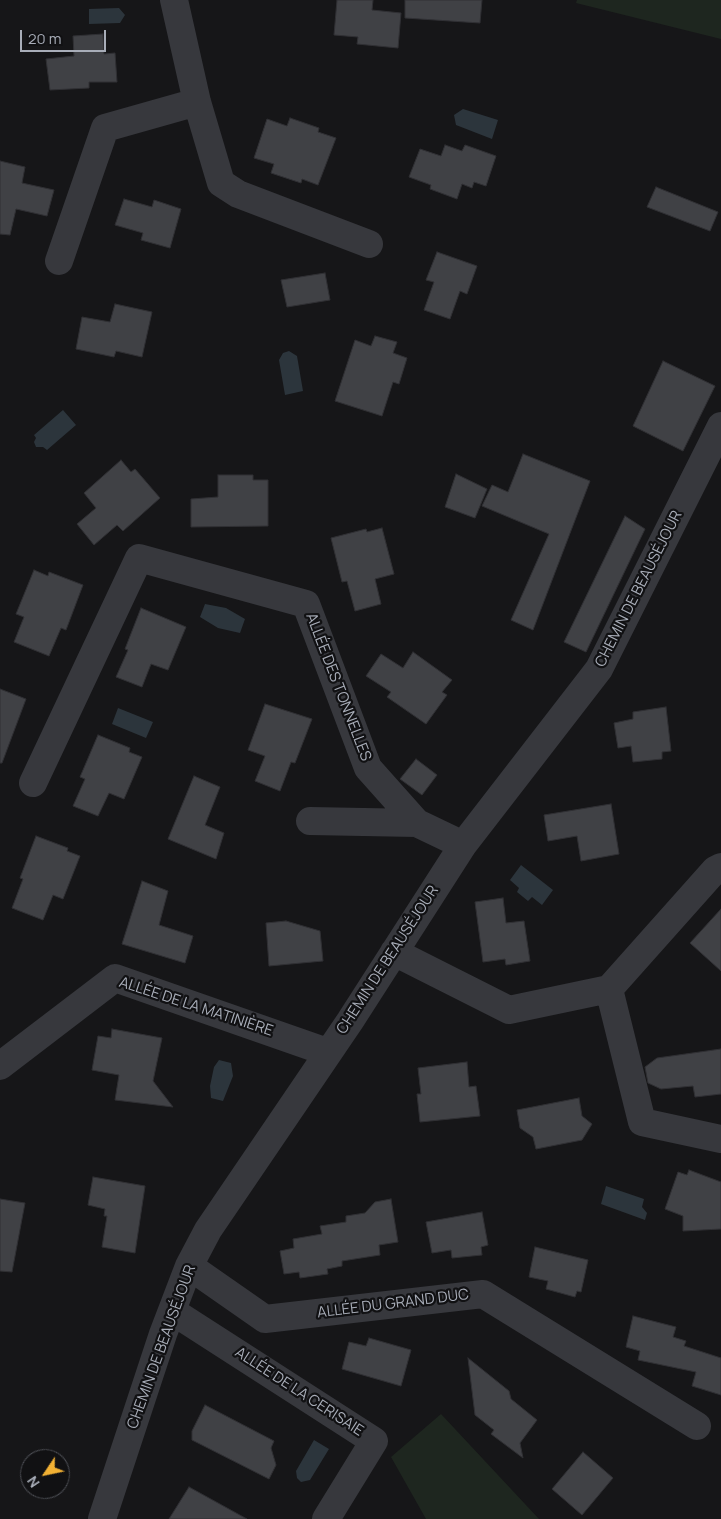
<!DOCTYPE html>
<meta charset="utf-8">
<style>
body{margin:0}
#map{position:relative;width:721px;height:1519px;overflow:hidden;background:#161618;font-family:Manrope,sans-serif}
canvas{display:block}
.north{position:absolute;left:20px;top:1449px;width:50px;height:50px;box-sizing:border-box;background:#111113;border:1px solid #4d4f55;border-radius:50%;rotate:236deg;font-size:14px;font-weight:700;line-height:20px;text-align:center;color:#a8adb8}
.north::after{content:'';display:block;margin:auto;width:18px;height:22px;background:#f2b134;clip-path:polygon(50% 0,100% 100%,50% 72%,0 100%)}
.scale{position:absolute;left:20px;top:30px;width:86px;height:22px;box-sizing:border-box;border:2px solid #a8adb8;border-top:0;padding-left:6px;font-size:15px;line-height:18px;white-space:nowrap;color:#a8adb8;-webkit-text-stroke:4px #111113;paint-order:stroke}
</style>
<div id="map">
<canvas width="721" height="1519"></canvas>
<div class="north">N</div>
<div class="scale">20 m</div>
</div>
<script>
const ctx = document.querySelector('canvas').getContext('2d');
ctx.lineJoin = 'round';
function fill(path, color) { ctx.fillStyle = color; ctx.fill(path, 'evenodd'); }
const shape = rows => new Path2D(rows.map(r => 'M' + r).join(''));
function strokePath(path, color, width, dash) { ctx.strokeStyle = color; ctx.lineWidth = width; ctx.lineCap = dash ? 'butt' : 'round'; ctx.setLineDash(dash || []); ctx.stroke(path); }
function drawText(font, color, halo, rows, align = 'center') {
  ctx.font = font + ' Manrope,sans-serif'; ctx.lineWidth = 4.5; ctx.setLineDash([]); ctx.textBaseline = 'middle'; ctx.strokeStyle = halo; ctx.fillStyle = color; for (const [text, x, y, turn = 0] of rows) {
    ctx.save(); ctx.translate(x, y); ctx.rotate((+turn || 0) * Math.PI / 180); ctx.textAlign = isNaN(turn) ? turn : align; if (halo) ctx.strokeText(text, 0, 0); ctx.fillText(text, 0, 0); ctx.restore();
  }
}
fill(shape([
 [577,0,721,0,721,39,576,3],
 [441,1414,539,1519,426,1519,391,1457]
]), '#1e261f');
fill(shape([
 [119,8,125,15,120,23,89,24,89,9],
 [463,109,498,120,492,139,456,125,454,115],
 [289,351,297,356,303,391,285,395,279,360,283,353],
 [63,410,76,425,47,450,43,447,36,447,34,442,36,438,34,435],
 [205,604,226,608,245,619,240,633,218,628,200,617],
 [118,708,153,722,146,738,112,724],
 [521,865,553,890,542,905,532,897,528,901,517,892,519,888,510,880],
 [219,1060,231,1063,233,1076,223,1101,211,1098,210,1086,214,1067],
 [606,1186,644,1199,642,1207,647,1213,645,1220,601,1204],
 [314,1440,329,1449,310,1480,301,1482,297,1478,296,1471]
]), '#2c353c');
const building = shape([
 [337,0,373,0,372,10,401,13,398,48,357,44,358,37,334,35,337,0],
 [405,0,482,0,480,23,405,18,405,0],
 [103,34,104,54,115,53,117,82,89,82,89,88,50,90,46,59,74,56,73,36,103,34],
 [290,118,319,128,318,132,336,138,318,185,302,179,301,183,271,173,274,164,254,158,267,119,287,126,290,118],
 [445,145,462,151,465,145,496,156,486,186,474,182,472,188,462,184,457,199,430,189,431,185,409,177,420,149,441,156,445,145],
 [0,161,25,167,22,183,54,190,47,216,16,209,10,235,0,234,0,161],
 [656,187,718,212,710,231,647,207,656,187],
 [124,199,152,207,154,200,181,209,170,248,141,240,143,233,115,225,124,199],
 [437,252,477,266,467,294,460,291,450,319,424,310,434,282,426,280,437,252],
 [325,273,330,300,287,307,281,280,325,273],
 [115,304,152,312,142,357,116,351,114,357,76,349,82,317,110,322,115,304],
 [375,336,397,342,393,353,407,358,399,384,393,382,382,416,335,401,355,340,371,346,375,336],
 [663,361,715,386,683,451,633,426,663,361],
 [523,454,590,481,533,630,511,620,549,534,482,506,492,485,508,492,523,454],
 [121,460,131,472,135,469,160,498,123,531,117,525,94,545,77,524,96,508,84,493,121,460],
 [456,474,487,489,475,518,445,507,456,474],
 [218,475,253,475,253,480,268,480,268,526,191,527,191,499,218,497,218,475],
 [625,516,645,529,586,652,564,642,625,516],
 [382,528,394,574,375,579,381,604,355,611,347,581,342,582,331,538,366,529,367,532,382,528],
 [34,570,48,576,49,572,83,585,66,630,61,628,49,656,14,642,24,617,16,614,34,570],
 [141,608,186,627,168,670,151,664,142,687,116,677,128,650,125,649,141,608],
 [413,652,452,680,442,692,447,695,426,724,387,697,391,692,366,676,381,654,403,668,413,652],
 [0,689,26,699,2,763,0,763,0,689],
 [265,704,312,719,295,763,291,762,280,791,255,781,265,756,248,750,265,704],
 [666,707,671,751,662,752,662,759,633,762,631,746,618,748,614,723,633,719,633,712,666,707],
 [98,735,130,748,129,752,142,757,124,799,109,793,98,816,73,806,85,779,80,777,98,735],
 [416,759,437,775,422,795,400,779,416,759],
 [194,776,220,787,205,825,224,833,216,859,168,839,194,776],
 [611,804,619,854,581,861,577,836,548,841,544,815,611,804],
 [36,836,68,848,67,851,80,856,63,899,53,895,43,920,12,908,23,879,20,878,36,836],
 [142,881,168,891,159,925,193,936,185,963,122,944,142,881],
 [503,898,506,923,524,921,530,961,506,965,505,959,483,962,475,902,503,898],
 [721,909,721,971,690,943,721,909],
 [286,921,320,931,323,961,269,966,266,923,286,921],
 [112,1029,162,1038,153,1081,173,1107,115,1100,119,1075,92,1070,98,1036,111,1038,112,1029],
 [721,1049,721,1094,695,1097,693,1086,661,1089,648,1083,645,1067,657,1058,721,1049],
 [467,1062,469,1087,476,1086,480,1116,420,1122,417,1094,421,1094,418,1068,467,1062],
 [579,1098,582,1116,592,1124,582,1140,536,1149,533,1137,520,1128,517,1110,579,1098],
 [689,1170,721,1182,721,1229,683,1231,683,1216,665,1209,678,1172,687,1175,689,1170],
 [93,1177,145,1186,135,1253,102,1247,107,1216,104,1216,105,1209,88,1205,93,1177],
 [0,1199,25,1203,12,1272,0,1271,0,1199],
 [391,1199,398,1242,379,1245,380,1255,342,1261,342,1266,327,1269,328,1274,300,1278,299,1272,284,1274,280,1251,294,1248,293,1239,322,1234,320,1226,346,1222,346,1216,365,1213,375,1202,391,1199],
 [482,1212,488,1245,481,1247,482,1255,452,1258,451,1250,432,1253,426,1222,482,1212],
 [535,1247,588,1260,581,1292,577,1291,575,1297,546,1289,548,1281,529,1277,535,1247],
 [633,1316,676,1327,673,1337,686,1341,684,1346,721,1358,721,1395,692,1386,696,1372,638,1360,640,1351,626,1347,633,1316],
 [369,1338,411,1350,401,1386,342,1369,349,1342,366,1346,369,1338],
 [468,1358,509,1391,511,1399,537,1420,520,1443,523,1458,491,1434,494,1430,475,1415,468,1358],
 [205,1405,274,1441,271,1448,276,1465,269,1479,192,1440,192,1431,205,1405],
 [583,1452,613,1478,582,1515,552,1489,583,1452],
 [189,1487,247,1519,169,1519,189,1487]
]);
fill(building, '#404145');
strokePath(building, '#303034', 1);
strokePath(shape([
 [174,0,197,102,221,183,238,194,369,244],
 [59,261,105,128,197,102],
 [33,783,139,558,306,604,368,768,417,823,463,845],
 [310,821,417,823],
 [394,952,509,1010,609,989,715,870,721,867],
 [609,989,642,1122,721,1139],
 [0,1066,115,978,327,1052],
 [189,1266,265,1319,483,1294,697,1426],
 [172,1311,374,1441,326,1519],
 [102,1519,163,1334,189,1266,208,1230,350,1021,463,845,599,669,721,426]
]), '#37383d', 28);
drawText('15px', '#a8adb8', '#111113', [
 ["CHEMIN DE BEAUSÉJOUR",639,589,-63],
 ["ALLÉE DES TONNELLES",338,687,69],
 ["CHEMIN DE BEAUSÉJOUR",388,960,-57],
 ["ALLÉE DE LA MATINIÈRE",196,1007,18],
 ["ALLÉE DU GRAND DUC",393,1304,-7],
 ["CHEMIN DE BEAUSÉJOUR",162,1347,-70],
 ["ALLÉE DE LA CERISAIE",299,1392,33]
]);
</script>
